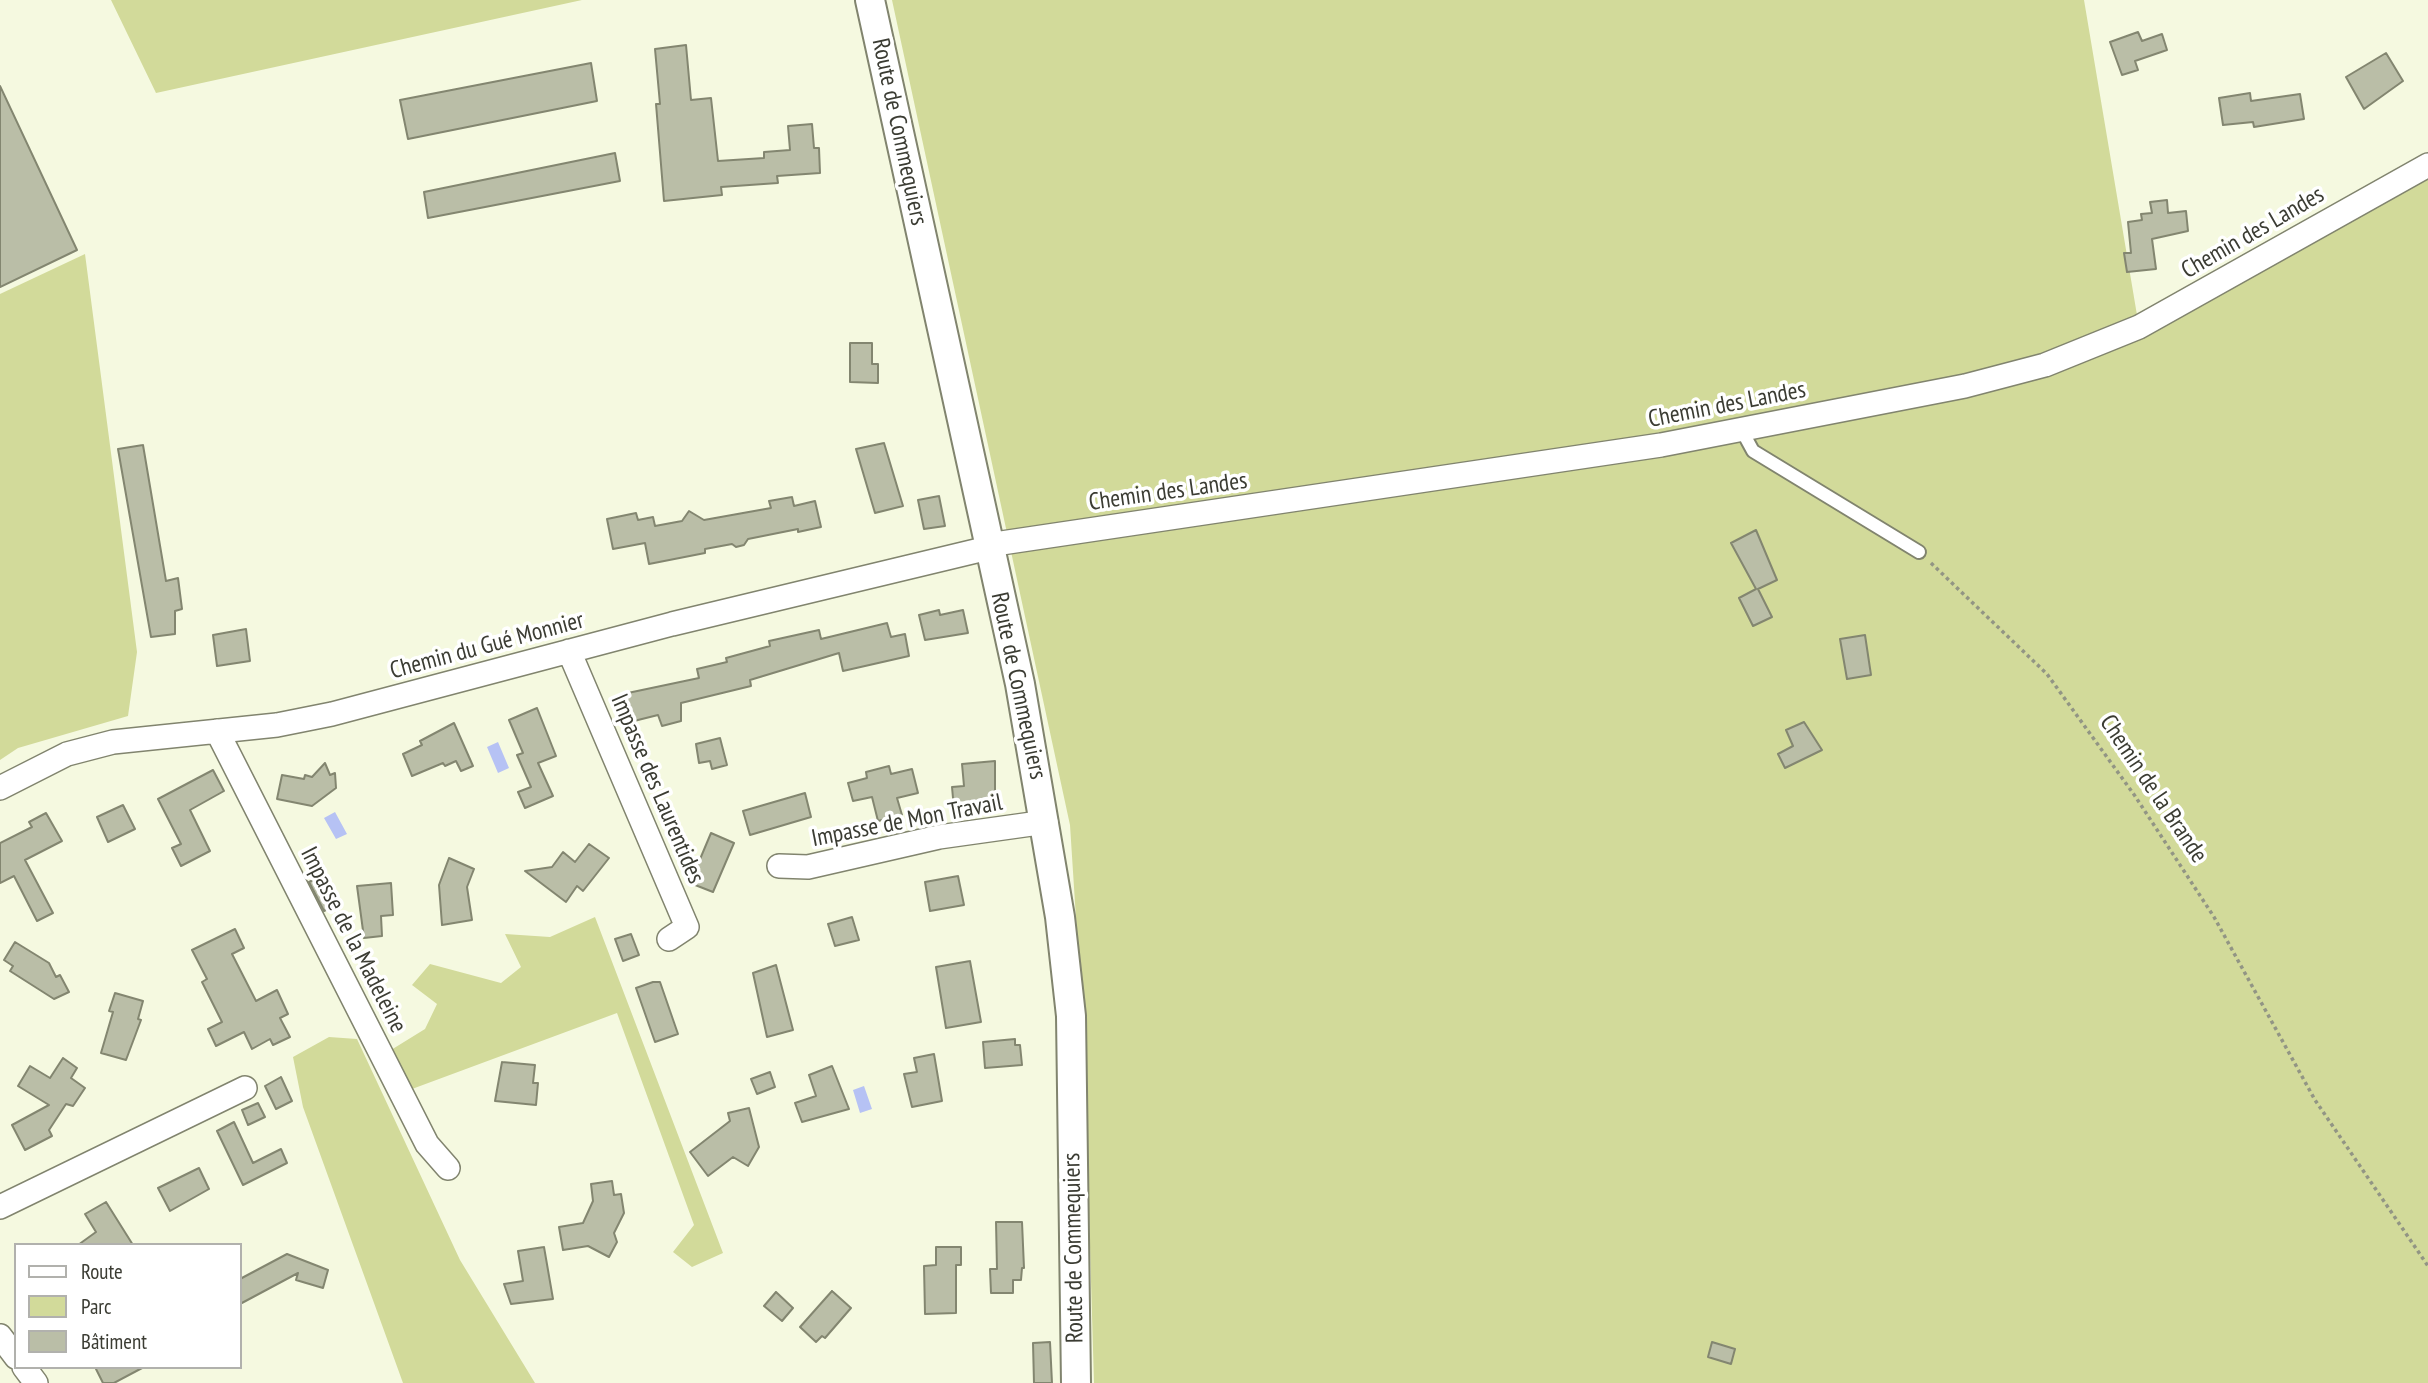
<!DOCTYPE html>
<meta charset="utf-8">
<style>
body{margin:0}
#map{position:relative;width:2428px;height:1383px;overflow:hidden;background:#f5f9e0;font-family:"PT Sans Narrow",sans-serif}
canvas{display:block}
.legend{position:absolute;left:14px;top:1243px;width:228px;height:126px;box-sizing:border-box;background:#fff;border:2px solid #b1b1ad;margin:0;padding:9px 12px;list-style:none;font-size:21px;color:#3b3c33}
.legend li{display:flex;align-items:center;gap:14px;height:35px}
.legend b{width:35px;border:2px solid #b1b1ad}
</style>
<div id="map">
<canvas width="2428" height="1383"></canvas>
<ul class="legend">
<li><b style="height:9px;background:#fff"></b>Route</li>
<li><b style="height:19px;background:#d2da9a"></b>Parc</li>
<li><b style="height:19px;background:#babea7"></b>Bâtiment</li>
</ul>
</div>
<script>
const ctx = document.querySelector('canvas').getContext('2d');
ctx.lineJoin = 'round';
function fill(path, color) { ctx.fillStyle = color; ctx.fill(path, 'evenodd'); }
const shape = rows => new Path2D(rows.map(r => 'M' + r).join(''));
function strokePath(path, color, width, dash) { ctx.strokeStyle = color; ctx.lineWidth = width; ctx.lineCap = dash ? 'butt' : 'round'; ctx.setLineDash(dash || []); ctx.stroke(path); }
function drawText(font, color, halo, rows, align = 'center') {
  ctx.font = font + ' "PT Sans Narrow",sans-serif'; ctx.lineWidth = 7; ctx.setLineDash([]); ctx.textBaseline = 'middle'; ctx.strokeStyle = halo; ctx.fillStyle = color; for (const [text, x, y, turn = 0] of rows) {
    ctx.save(); ctx.translate(x, y); ctx.rotate((+turn || 0) * Math.PI / 180); ctx.textAlign = isNaN(turn) ? turn : align; if (halo) ctx.strokeText(text, 0, 0); ctx.fillText(text, 0, 0); ctx.restore();
  }
}
fill(shape([
 [111,0,582,0,156,93],
 [892,0,2084,0,2139,327,2428,177,2428,1383,1094,1383,1084,1043,1070,825],
 [85,254,137,652,128,716,18,748,0,760,0,294],
 [595,917,723,1253,692,1267,673,1252,694,1225,617,1013,412,1089,391,1050,425,1029,437,1004,412,985,430,964,501,983,521,967,505,934,550,937],
 [329,1037,357,1039,460,1260,535,1383,403,1383,303,1107,293,1057]
]), '#d2da9a');
fill(shape([
 [498,742,509,768,498,773,487,747],
 [335,812,347,834,336,839,324,818],
 [864,1086,872,1109,860,1113,853,1090]
]), '#b6c2f4');
const building = shape([
 [2138,32,2142,41,2162,34,2167,50,2135,61,2138,70,2122,75,2110,42,2138,32],
 [686,45,691,100,711,98,718,161,764,158,764,152,790,150,788,126,812,124,814,148,819,148,820,173,777,176,778,183,721,187,722,195,664,201,656,104,660,104,655,49,686,45],
 [2386,53,2403,81,2364,109,2346,77,2386,53],
 [591,63,597,101,408,139,400,100,591,63],
 [0,86,77,250,0,287,0,86],
 [2250,93,2251,101,2300,94,2304,119,2254,127,2253,122,2223,125,2219,98,2250,93],
 [615,153,620,181,428,218,424,192,615,153],
 [2167,200,2168,213,2186,211,2188,231,2152,239,2156,269,2127,272,2124,253,2131,253,2128,222,2142,220,2141,214,2152,213,2150,202,2167,200],
 [850,343,872,343,872,364,878,364,878,383,850,382,850,343],
 [884,443,903,506,875,513,856,449,884,443],
 [143,445,166,581,178,578,182,609,175,611,175,634,151,637,118,449,143,445],
 [939,496,945,526,924,529,918,500,939,496],
 [792,497,794,506,815,501,821,527,798,532,798,529,748,539,744,545,736,547,732,544,705,549,705,553,649,564,645,543,613,549,607,519,636,513,638,520,653,517,655,526,682,521,689,511,704,520,771,508,769,501,792,497],
 [1756,530,1777,580,1758,589,1772,617,1753,626,1739,598,1756,589,1731,543,1756,530],
 [939,610,940,615,963,610,968,633,925,640,919,615,939,610],
 [887,623,891,637,905,634,909,656,843,671,839,653,750,680,751,686,681,703,681,721,662,726,658,715,630,722,623,694,699,678,697,669,727,662,726,658,770,646,769,641,819,630,821,639,887,623],
 [246,629,250,661,217,666,213,635,246,629],
 [1865,635,1871,675,1847,679,1840,639,1865,635],
 [537,708,556,756,538,763,553,796,525,808,518,792,531,787,517,755,523,753,509,720,537,708],
 [1804,722,1822,750,1785,768,1778,754,1793,746,1786,730,1804,722],
 [454,723,473,766,461,771,456,761,445,766,443,763,412,776,403,754,422,745,420,741,454,723],
 [720,738,727,765,712,769,710,761,699,763,696,744,720,738],
 [995,761,995,805,954,809,952,787,964,786,962,764,995,761],
 [325,763,330,775,335,773,336,788,312,806,277,799,282,775,304,779,305,775,312,777,325,763],
 [889,766,891,774,912,769,918,793,897,798,902,815,878,821,872,797,853,801,848,783,867,778,866,772,889,766],
 [213,770,224,791,190,810,210,851,181,866,172,848,181,844,158,799,213,770],
 [805,793,811,817,750,835,743,811,805,793],
 [123,805,135,829,108,842,97,817,123,805],
 [46,813,62,841,25,860,53,913,37,921,14,876,0,883,0,843,32,827,29,822,46,813],
 [711,833,734,843,713,892,690,883,711,833],
 [589,844,609,858,583,891,577,886,566,902,525,871,552,867,563,852,575,862,589,844],
 [449,858,474,869,467,887,472,920,442,925,439,885,449,858],
 [323,875,338,904,324,911,309,882,323,875],
 [958,876,964,905,930,911,925,882,958,876],
 [391,883,393,915,381,916,382,936,364,938,357,886,391,883],
 [852,917,859,940,835,946,828,924,852,917],
 [235,929,244,948,232,954,256,1001,277,990,288,1014,280,1018,290,1037,273,1045,270,1039,252,1049,244,1032,216,1046,208,1029,222,1022,202,982,207,979,192,950,235,929],
 [631,934,639,955,623,961,615,939,631,934],
 [15,942,49,963,56,977,60,975,69,992,54,999,10,971,13,966,4,960,15,942],
 [970,961,981,1022,946,1028,936,967,970,961],
 [776,965,793,1030,767,1037,753,973,776,965],
 [653,982,660,982,678,1034,655,1042,636,988,653,982],
 [115,993,143,1001,138,1019,141,1020,126,1060,101,1053,113,1012,109,1011,115,993],
 [1015,1039,1015,1045,1020,1045,1022,1065,985,1068,983,1042,1015,1039],
 [934,1054,942,1101,912,1107,904,1074,917,1072,914,1058,934,1054],
 [63,1058,77,1068,71,1078,85,1088,73,1106,66,1104,49,1130,52,1136,25,1150,12,1125,49,1105,18,1086,30,1066,50,1078,63,1058],
 [502,1062,535,1065,533,1083,538,1083,536,1105,495,1101,502,1062],
 [832,1066,849,1109,802,1122,795,1103,816,1096,809,1075,832,1066],
 [770,1072,775,1087,757,1094,751,1079,770,1072],
 [281,1077,292,1101,276,1109,265,1086,281,1077],
 [258,1103,265,1117,248,1125,242,1110,258,1103],
 [749,1108,759,1147,748,1166,733,1157,708,1176,690,1152,730,1121,728,1113,749,1108],
 [234,1122,253,1163,281,1149,287,1163,243,1185,217,1131,234,1122],
 [199,1168,209,1189,170,1211,158,1188,199,1168],
 [612,1181,614,1195,621,1194,624,1213,614,1233,617,1242,609,1257,588,1246,563,1250,559,1227,583,1223,593,1201,591,1184,612,1181],
 [106,1202,133,1245,78,1245,96,1232,85,1214,106,1202],
 [996,1222,1022,1222,1024,1268,1022,1268,1021,1280,1013,1280,1013,1293,991,1293,990,1269,997,1269,996,1222],
 [544,1247,553,1299,511,1304,504,1284,523,1281,518,1251,544,1247],
 [936,1247,961,1247,961,1265,956,1265,956,1313,925,1314,924,1266,936,1265,936,1247],
 [287,1254,328,1270,323,1288,296,1280,298,1273,240,1304,240,1279,287,1254],
 [832,1291,851,1308,825,1338,822,1336,816,1342,800,1327,832,1291],
 [776,1292,793,1308,782,1321,764,1306,776,1292],
 [1050,1342,1052,1383,1034,1383,1033,1343,1050,1342],
 [1712,1342,1735,1349,1731,1364,1708,1357,1712,1342],
 [95,1367,144,1367,114,1383,103,1383,95,1367]
]);
fill(building, '#babea7');
strokePath(building, '#838670', 2);
const service = shape([
 [1741,429,1753,451,1919,552]
]);
const minor = shape([
 [569,651,687,927,669,939],
 [217,731,427,1144,448,1168],
 [0,788,67,754,113,742,277,725,332,714,672,624,980,550,988,545,1661,445,1965,386,2045,365,2139,327,2428,165],
 [779,866,808,867,939,837,1046,822],
 [0,1207,245,1088],
 [0,1336,16,1357],
 [24,1367,36,1383]
]);
const tertiary = shape([
 [870,0,1020,684,1060,917,1071,1016,1076,1383]
]);
strokePath(service, '#81846e', 16);
strokePath(minor, '#81846e', 26);
strokePath(tertiary, '#81846e', 32);
strokePath(shape([
 [1931,563,2047,674,2135,796,2214,917,2315,1100,2428,1266]
]), '#929584', 3.5, [3.5, 3.5]);
strokePath(service, '#fff', 12);
strokePath(minor, '#fff', 23);
strokePath(tertiary, '#fff', 28);
drawText('24px', '#3b3c33', '#fff', [
 ["Route de Commequiers",899,132,78],
 ["Chemin des Landes",2253,233,-30],
 ["Chemin des Landes",1727,405,-11],
 ["Chemin des Landes",1168,492,-8],
 ["Chemin du Gué Monnier",487,646,-15],
 ["Route de Commequiers",1018,686,78],
 ["Impasse des Laurentides",657,789,67],
 ["Chemin de la Brande",2153,789,56],
 ["Impasse de Mon Travail",907,821,-11],
 ["Impasse de la Madeleine",353,940,63],
 ["Route de Commequiers",1074,1248,-91]
]);
</script>
